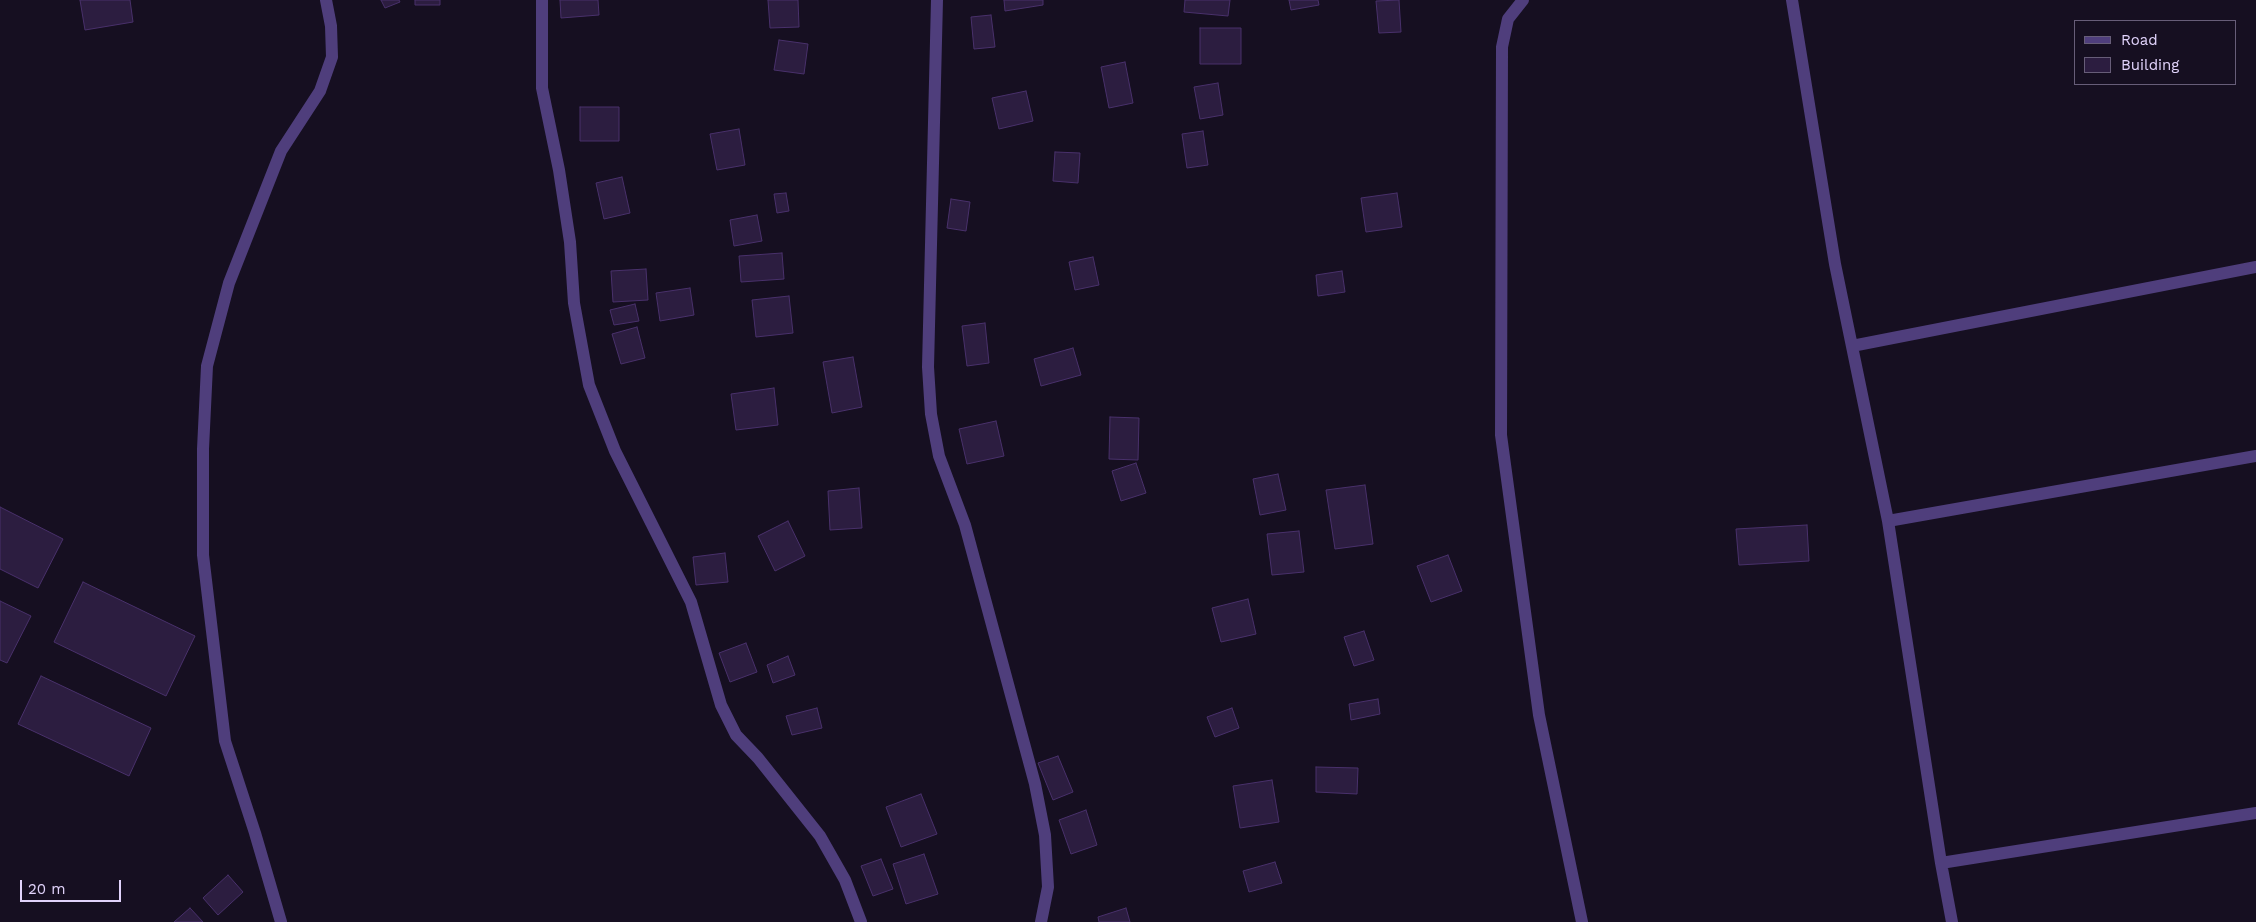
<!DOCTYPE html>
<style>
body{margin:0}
#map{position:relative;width:2256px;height:922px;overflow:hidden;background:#160f21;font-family:"Work Sans",sans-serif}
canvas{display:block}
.legend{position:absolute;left:2074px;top:20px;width:162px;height:65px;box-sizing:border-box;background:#160f21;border:1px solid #675d78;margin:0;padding:6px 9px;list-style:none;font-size:15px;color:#e1d3fb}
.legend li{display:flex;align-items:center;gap:10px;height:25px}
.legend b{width:25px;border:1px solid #675d78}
.scale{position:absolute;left:20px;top:880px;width:101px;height:22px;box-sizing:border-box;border:2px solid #e1d3fb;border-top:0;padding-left:6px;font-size:15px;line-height:18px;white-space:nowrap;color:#e1d3fb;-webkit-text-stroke:4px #160f21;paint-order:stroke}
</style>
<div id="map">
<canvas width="2256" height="922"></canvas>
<ul class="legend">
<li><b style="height:6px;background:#4f3e7c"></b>Road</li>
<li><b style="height:14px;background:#2c1d40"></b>Building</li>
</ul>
<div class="scale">20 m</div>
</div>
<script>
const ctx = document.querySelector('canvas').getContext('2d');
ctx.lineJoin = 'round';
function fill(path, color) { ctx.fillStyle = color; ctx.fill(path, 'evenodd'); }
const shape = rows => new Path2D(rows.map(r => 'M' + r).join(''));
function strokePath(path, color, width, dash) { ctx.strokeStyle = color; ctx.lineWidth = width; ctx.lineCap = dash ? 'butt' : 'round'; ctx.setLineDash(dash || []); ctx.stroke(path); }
const building = shape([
 [80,0,130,0,133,22,85,30,80,0],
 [381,0,399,0,400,2,385,8,381,0],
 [415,0,440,0,440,5,415,5,415,0],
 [560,0,598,0,599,15,561,18,560,0],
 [768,0,798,0,799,27,770,28,768,0],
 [1004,0,1043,0,1043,5,1005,11,1004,0],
 [1185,0,1230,0,1228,16,1184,12,1185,0],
 [1289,0,1318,0,1319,5,1291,10,1289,0],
 [1399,0,1401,32,1379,33,1376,1,1399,0],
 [991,15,995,47,974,49,971,17,991,15],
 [1200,28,1241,28,1241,64,1200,64,1200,28],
 [779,40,808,44,804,74,774,70,779,40],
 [1125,62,1133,103,1109,108,1101,67,1125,62],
 [1218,83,1223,115,1200,119,1194,87,1218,83],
 [1026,91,1033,121,999,129,992,98,1026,91],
 [580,107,619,107,619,141,580,141,580,107],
 [739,129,745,165,717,170,710,134,739,129],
 [1203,131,1208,165,1187,168,1182,134,1203,131],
 [1055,152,1080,153,1078,183,1053,181,1055,152],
 [622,177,630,213,604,219,596,183,622,177],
 [786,193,789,211,777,213,774,194,786,193],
 [1397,193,1402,227,1366,232,1361,198,1397,193],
 [951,199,970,202,966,231,947,228,951,199],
 [757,215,762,241,734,246,730,220,757,215],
 [782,253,784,279,741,282,739,256,782,253],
 [1093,257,1099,285,1075,290,1069,262,1093,257],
 [646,269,648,300,613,302,611,271,646,269],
 [1342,271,1345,292,1318,296,1316,275,1342,271],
 [690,288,694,315,660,321,656,293,690,288],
 [789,296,793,333,756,337,752,300,789,296],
 [635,304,639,321,614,325,610,310,635,304],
 [985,323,989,363,967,366,962,326,985,323],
 [637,327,645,358,621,364,612,334,637,327],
 [1073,348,1081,375,1041,386,1034,359,1073,348],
 [853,357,862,407,832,413,823,362,853,357],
 [774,388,778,425,736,430,731,394,774,388],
 [1110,417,1139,418,1138,460,1109,459,1110,417],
 [996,421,1004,456,967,464,959,429,996,421],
 [1136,463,1146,493,1121,501,1112,471,1136,463],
 [1278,474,1286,510,1260,515,1253,479,1278,474],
 [1365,485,1373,544,1335,549,1326,490,1365,485],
 [859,488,862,528,830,530,828,491,859,488],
 [0,507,63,539,38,588,0,569,0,507],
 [788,521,805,556,775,571,758,536,788,521],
 [1807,525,1809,561,1739,565,1736,529,1807,525],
 [1299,531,1304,572,1272,575,1267,534,1299,531],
 [725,553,728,582,696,585,693,557,725,553],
 [1448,555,1462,591,1431,602,1417,566,1448,555],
 [83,582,195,636,166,696,54,642,83,582],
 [1248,599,1256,634,1221,642,1212,608,1248,599],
 [0,601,31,616,7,663,0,660,0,601],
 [1364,631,1374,660,1354,666,1344,637,1364,631],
 [746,643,757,672,730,682,719,653,746,643],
 [788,656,795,675,773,683,767,665,788,656],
 [41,676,151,728,129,776,18,724,41,676],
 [1378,699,1380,714,1351,720,1349,704,1378,699],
 [817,708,822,728,792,735,786,716,817,708],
 [1232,708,1239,728,1215,737,1207,717,1232,708],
 [1058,756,1073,792,1053,800,1038,763,1058,756],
 [1316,767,1358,768,1357,794,1316,792,1316,767],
 [1272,780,1279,822,1240,828,1233,786,1272,780],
 [921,794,937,834,901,847,886,807,921,794],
 [1086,810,1097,845,1071,854,1059,820,1086,810],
 [924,854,938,894,906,904,893,864,924,854],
 [881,859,893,889,873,896,861,866,881,859],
 [1275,862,1282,883,1249,892,1243,871,1275,862],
 [228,875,243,892,218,915,203,898,228,875],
 [190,908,203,922,174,922,190,908],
 [1126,908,1130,922,1099,922,1098,917,1126,908]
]);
fill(building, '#2c1d40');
strokePath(building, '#49316b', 1);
strokePath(shape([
 [1792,0,1835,264,1888,521,1941,863,1952,922],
 [1852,346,2256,267],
 [1888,521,2256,456],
 [1941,863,2256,813]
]), '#4f3e7c', 12);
strokePath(shape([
 [542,0,542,88,559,170,570,242,574,303,589,385,615,451,691,602,721,705,736,735,758,758,820,836,845,880,861,922],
 [937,0,928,367,931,414,939,456,965,525,1035,784,1045,835,1048,887,1041,922],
 [1523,0,1508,19,1502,47,1501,435,1539,715,1582,922],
 [281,922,255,833,225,741,203,555,203,449,207,366,229,283,281,151,320,91,332,57,331,26,326,0]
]), '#4f3e7c', 12);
</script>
